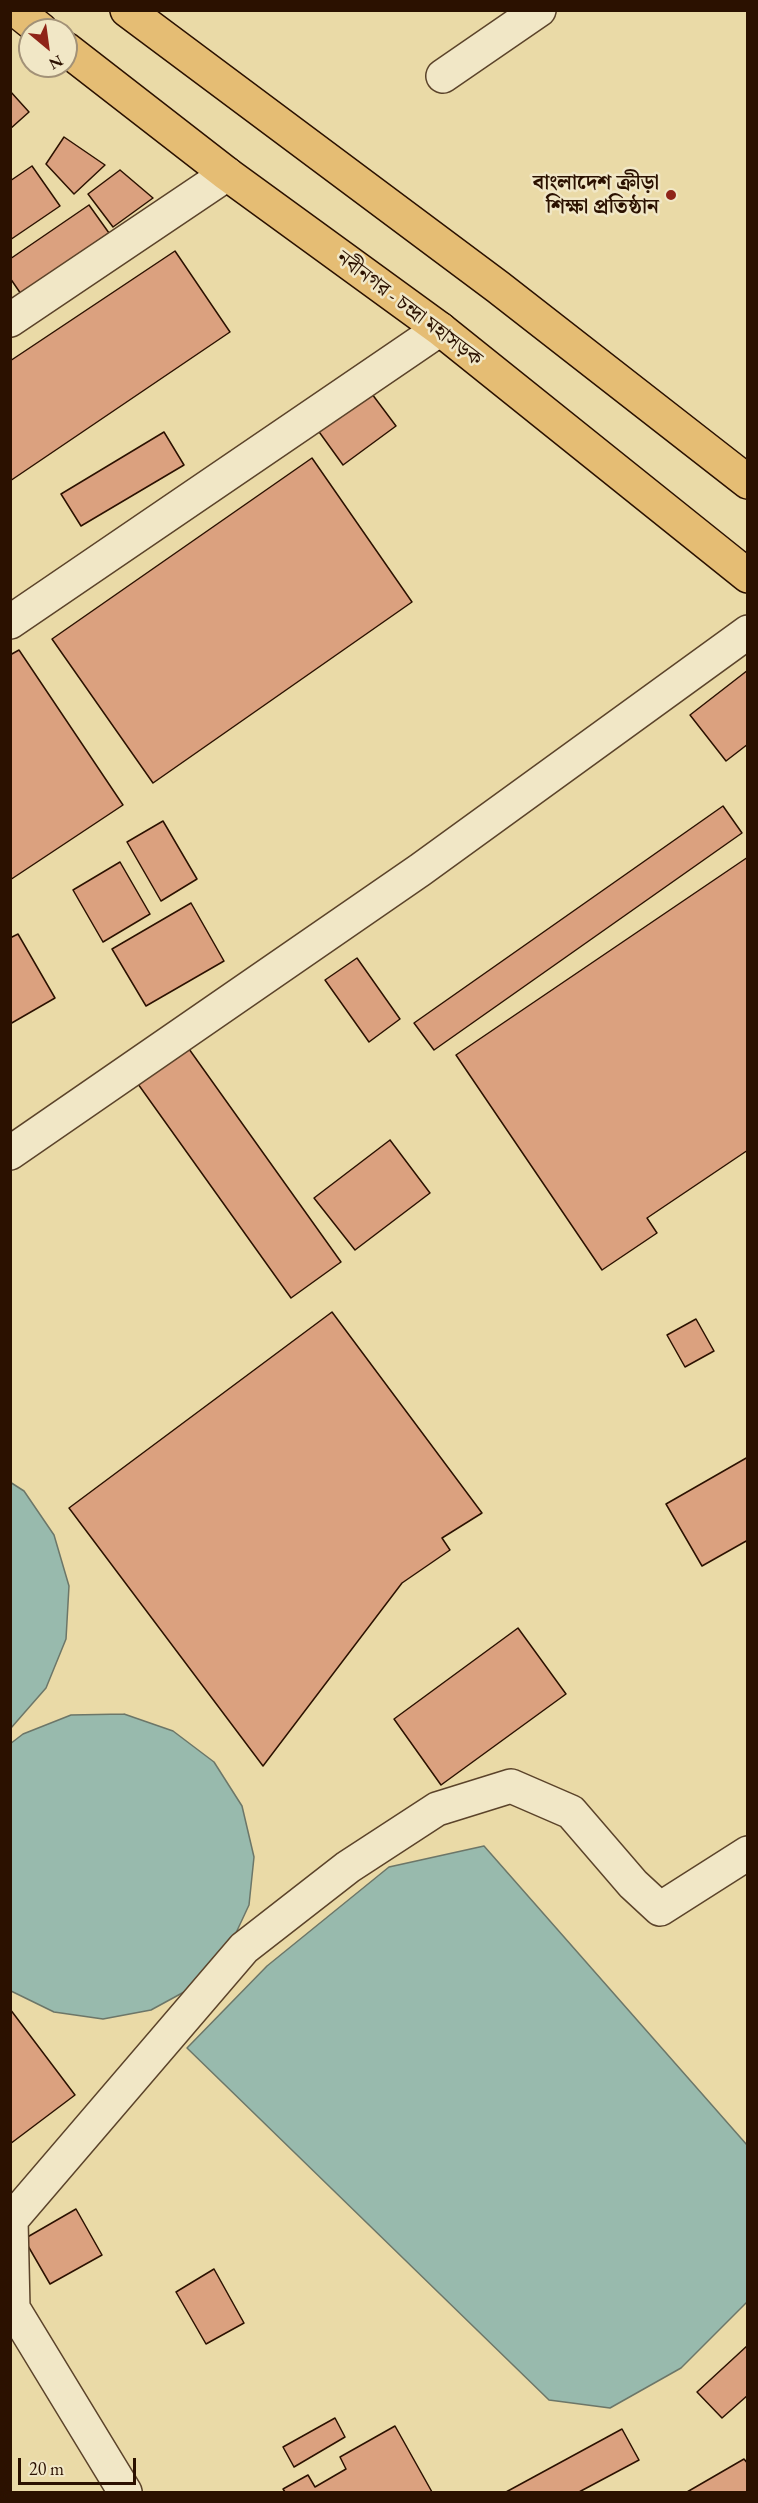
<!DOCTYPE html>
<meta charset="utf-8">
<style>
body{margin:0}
#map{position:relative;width:758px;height:2503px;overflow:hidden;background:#eadaa7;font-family:"EB Garamond",serif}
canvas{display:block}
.frame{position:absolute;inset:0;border:12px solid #2b1100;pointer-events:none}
.north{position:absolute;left:18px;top:18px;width:60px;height:60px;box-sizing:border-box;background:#f1e7c6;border:2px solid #a29177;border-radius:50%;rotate:151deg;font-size:16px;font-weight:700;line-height:24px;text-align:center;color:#2b1100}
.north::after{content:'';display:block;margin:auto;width:21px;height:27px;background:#8f2418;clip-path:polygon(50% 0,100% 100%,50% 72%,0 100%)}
.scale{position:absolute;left:18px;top:2458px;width:118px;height:27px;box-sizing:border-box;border:3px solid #2b1100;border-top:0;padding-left:8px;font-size:18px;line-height:21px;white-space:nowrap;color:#2b1100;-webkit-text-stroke:4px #f1e7c6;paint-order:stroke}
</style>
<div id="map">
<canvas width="758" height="2503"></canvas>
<div class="frame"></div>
<div class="north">N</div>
<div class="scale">20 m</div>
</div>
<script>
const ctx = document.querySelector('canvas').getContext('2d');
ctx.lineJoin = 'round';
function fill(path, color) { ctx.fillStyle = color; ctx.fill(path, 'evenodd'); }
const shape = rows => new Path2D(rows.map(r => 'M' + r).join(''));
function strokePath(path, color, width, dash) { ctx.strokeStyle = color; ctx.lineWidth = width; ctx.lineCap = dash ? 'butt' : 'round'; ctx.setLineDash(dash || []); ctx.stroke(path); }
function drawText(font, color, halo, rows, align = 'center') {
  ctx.font = font + ' "EB Garamond","Noto Serif Bengali",serif'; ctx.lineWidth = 5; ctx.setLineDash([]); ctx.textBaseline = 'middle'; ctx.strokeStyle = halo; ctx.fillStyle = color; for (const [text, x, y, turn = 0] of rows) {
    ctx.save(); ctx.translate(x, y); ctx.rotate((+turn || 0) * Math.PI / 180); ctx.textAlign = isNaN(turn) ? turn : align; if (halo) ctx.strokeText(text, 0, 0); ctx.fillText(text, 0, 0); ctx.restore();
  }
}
const water = shape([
 [10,1482,24,1491,54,1535,69,1586,66,1639,46,1688,11,1728,10,1482],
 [124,1714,173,1731,214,1762,242,1806,254,1857,249,1905,228,1950,195,1986,151,2010,103,2019,54,2012,11,1991,10,1744,23,1734,71,1715,124,1714],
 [484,1846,747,2145,747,2302,681,2368,610,2408,549,2400,187,2048,267,1966,389,1867,484,1846]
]);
fill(water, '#98baad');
strokePath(water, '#6c7668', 1.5);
const building = shape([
 [10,91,29,112,10,129,10,91],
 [64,137,105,165,74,194,46,164,64,137],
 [32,166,60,206,10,240,10,181,32,166],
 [120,170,153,198,113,227,88,194,120,170],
 [89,205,109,233,21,294,10,278,10,259,89,205],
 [175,251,230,332,10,481,10,361,175,251],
 [369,390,396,426,343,465,317,429,369,390],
 [164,432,184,465,81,526,61,494,164,432],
 [312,458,412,602,153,783,52,639,312,458],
 [19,650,123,805,10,880,10,655,19,650],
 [748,670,748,744,726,761,690,715,748,670],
 [723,806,742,833,434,1050,414,1023,723,806],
 [163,821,197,879,161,901,127,842,163,821],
 [748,857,748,1150,647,1218,657,1233,602,1270,456,1055,748,857],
 [120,862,150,914,103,942,73,890,120,862],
 [191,903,224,961,146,1006,112,949,191,903],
 [18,934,55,998,10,1024,10,938,18,934],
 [357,958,400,1019,369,1042,325,980,357,958],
 [189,1049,341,1262,291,1298,138,1084,189,1049],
 [390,1140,430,1193,355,1250,314,1198,390,1140],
 [332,1312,482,1513,442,1538,450,1550,402,1583,263,1766,69,1508,332,1312],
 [696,1319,714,1351,685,1367,667,1335,696,1319],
 [748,1457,748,1540,702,1566,666,1504,748,1457],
 [518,1628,566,1694,441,1785,394,1719,518,1628],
 [10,2009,75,2095,10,2144,10,2009],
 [76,2209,102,2255,50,2284,24,2239,76,2209],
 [214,2269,244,2323,206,2344,176,2292,214,2269],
 [748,2345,748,2395,722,2418,697,2392,748,2345],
 [335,2418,345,2437,294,2467,283,2447,335,2418],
 [395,2426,432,2492,285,2492,283,2489,308,2475,315,2487,346,2469,340,2457,395,2426],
 [622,2429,639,2460,579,2492,506,2492,622,2429],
 [744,2459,748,2464,748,2492,687,2492,744,2459]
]);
fill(building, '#dba17f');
strokePath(building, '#2b1100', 1.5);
const street = shape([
 [443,76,539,10],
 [10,320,227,174],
 [10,622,440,329],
 [10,1153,420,870,748,632],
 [125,2492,13,2308,11,2220,244,1948,348,1867,437,1809,511,1786,571,1812,633,1884,660,1909,748,1853]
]);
const highway = shape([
 [16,10,41,30],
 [127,10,498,287,748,482],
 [66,49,227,174,440,329,748,576]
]);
strokePath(street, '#5b432a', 36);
strokePath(highway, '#2b1100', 36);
strokePath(street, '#f1e7c6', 33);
strokePath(highway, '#e5bd74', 33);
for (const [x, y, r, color] of [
 [671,195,6,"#8f2418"]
]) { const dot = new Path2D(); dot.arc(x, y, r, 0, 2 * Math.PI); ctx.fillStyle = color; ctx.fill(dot); strokePath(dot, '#f1e7c6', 2); }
drawText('bold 21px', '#2b1100', '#f1e7c6', [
 ["বাংলাদেশ ক্রীড়া",659,183],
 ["শিক্ষা প্রতিষ্ঠান",659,207]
], 'right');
drawText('21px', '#2b1100', '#f1e7c6', [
 ["নবীনগর - চন্দ্রা মহাসড়ক",409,309,37]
]);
</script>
